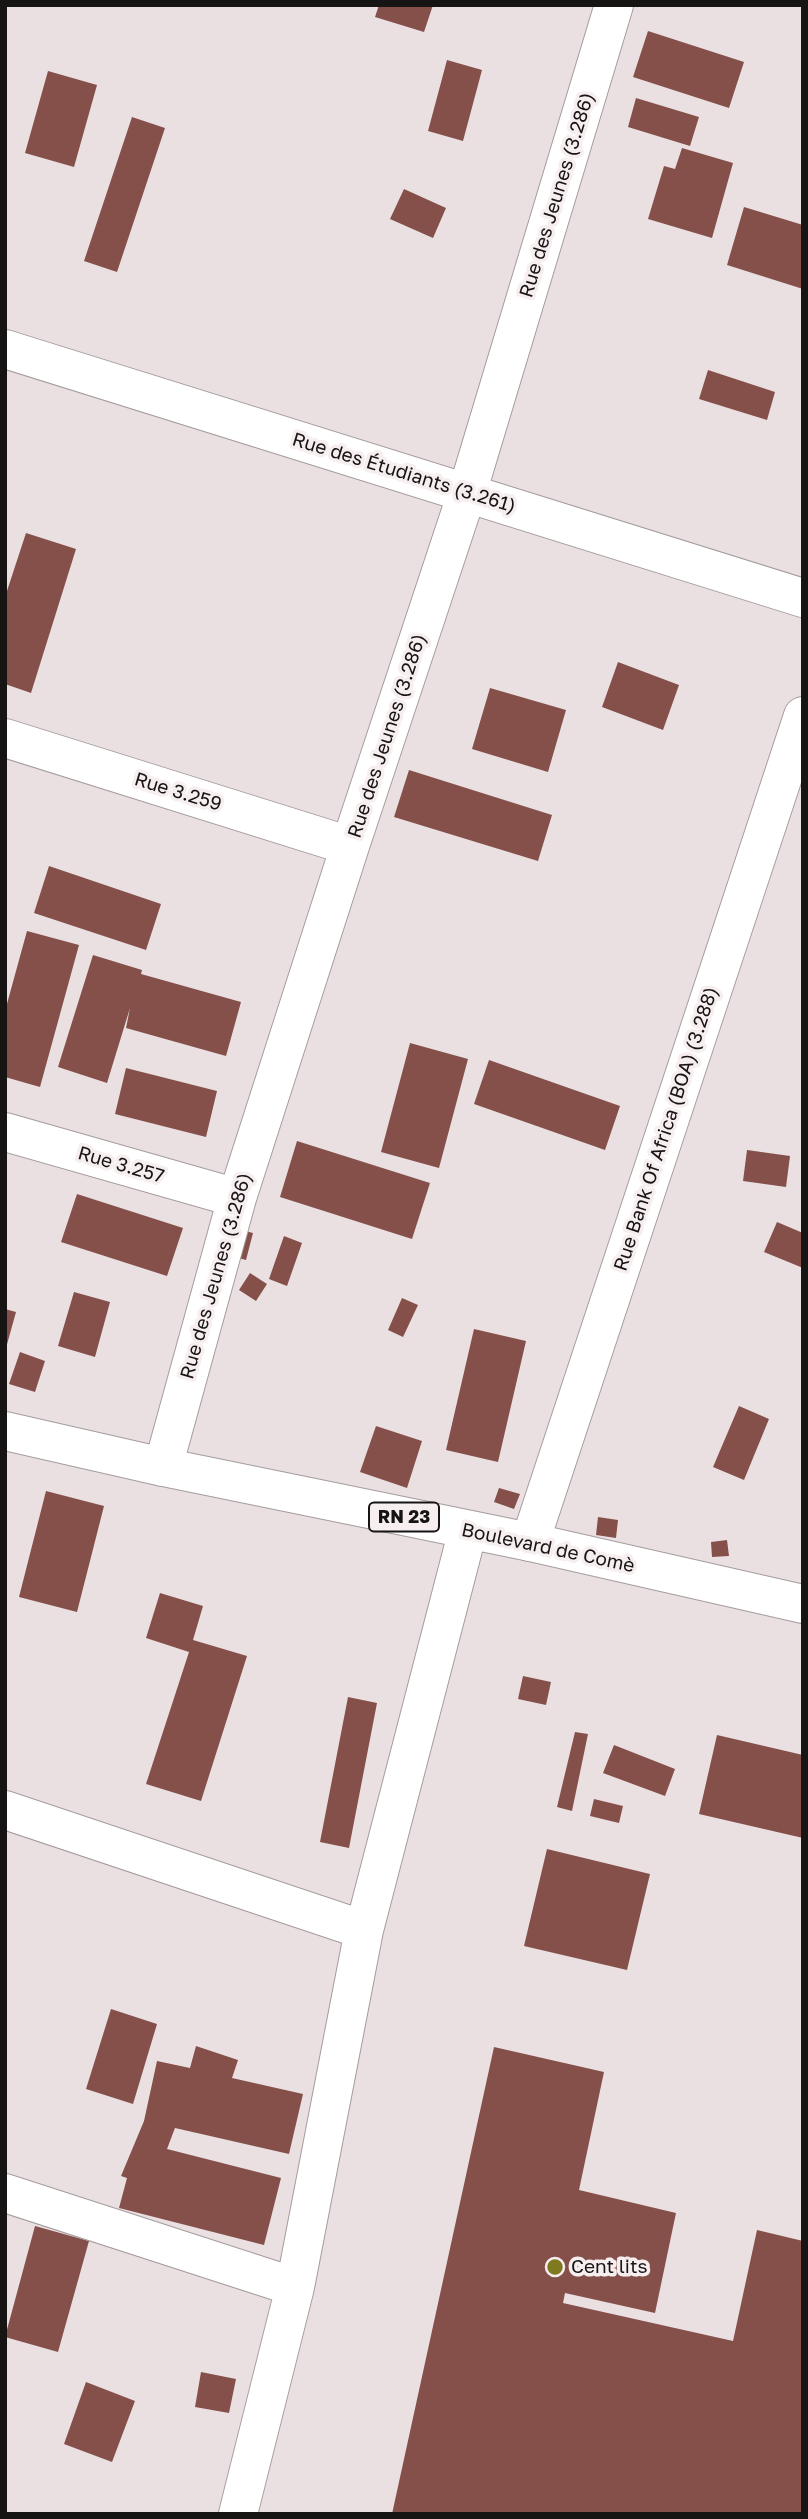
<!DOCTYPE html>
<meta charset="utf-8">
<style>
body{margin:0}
#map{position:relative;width:808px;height:2519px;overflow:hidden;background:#eae0e2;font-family:"Golos Text",sans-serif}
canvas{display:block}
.frame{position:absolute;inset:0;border:7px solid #171414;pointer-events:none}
</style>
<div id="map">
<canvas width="808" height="2519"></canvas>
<div class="frame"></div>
</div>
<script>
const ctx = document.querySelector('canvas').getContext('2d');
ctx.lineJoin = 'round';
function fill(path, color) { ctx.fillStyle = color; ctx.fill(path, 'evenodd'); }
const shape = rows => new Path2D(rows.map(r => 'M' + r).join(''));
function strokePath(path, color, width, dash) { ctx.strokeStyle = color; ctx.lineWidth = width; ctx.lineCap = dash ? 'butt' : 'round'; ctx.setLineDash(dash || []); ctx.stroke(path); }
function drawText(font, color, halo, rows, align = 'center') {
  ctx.font = font + ' "Golos Text",sans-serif'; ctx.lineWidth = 7; ctx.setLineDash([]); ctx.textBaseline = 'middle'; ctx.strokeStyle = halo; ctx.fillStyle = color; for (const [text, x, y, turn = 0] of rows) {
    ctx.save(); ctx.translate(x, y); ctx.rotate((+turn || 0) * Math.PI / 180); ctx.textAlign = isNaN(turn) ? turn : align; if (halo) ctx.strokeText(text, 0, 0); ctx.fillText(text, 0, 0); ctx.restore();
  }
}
fill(shape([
 [379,5,433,5,424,32,375,17],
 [648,31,744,62,729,108,633,77],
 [447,60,482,70,463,141,428,131],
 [48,71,97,85,74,167,25,153],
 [636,98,699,117,690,146,628,127],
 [132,117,165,128,117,272,84,261],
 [682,148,733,163,712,238,648,219,664,166,675,169],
 [404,189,446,208,433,238,390,219],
 [744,207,803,225,803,289,727,265],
 [708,370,775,392,767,420,699,399],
 [26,533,76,549,31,693,5,684,5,597],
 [618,662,679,685,663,730,602,707],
 [490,688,566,710,548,772,472,749],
 [409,770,552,815,538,861,394,817],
 [49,866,161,904,146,950,34,913],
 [27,931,79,945,40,1087,5,1077,5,1011],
 [93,955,142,970,141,974,241,1002,226,1056,126,1028,130,1008,107,1083,58,1067],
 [410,1043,468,1059,439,1168,381,1152],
 [489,1060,620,1106,605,1150,474,1104],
 [126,1068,217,1091,206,1137,115,1114],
 [297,1141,430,1183,412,1239,280,1197],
 [747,1150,790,1156,786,1187,743,1181],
 [77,1194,183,1228,167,1276,61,1242],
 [777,1222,803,1233,803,1268,764,1252],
 [234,1228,253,1233,246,1260,227,1255],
 [284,1236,302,1243,287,1286,269,1279],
 [250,1273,267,1284,256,1301,239,1290],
 [74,1292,110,1302,95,1357,58,1346],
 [402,1298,418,1305,403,1337,388,1330],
 [5,1309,16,1312,6,1348,5,1348],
 [474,1329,526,1341,498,1462,446,1450],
 [20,1352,45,1361,35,1392,9,1384],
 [739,1406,769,1419,744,1480,713,1467],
 [376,1426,422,1441,407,1488,360,1472],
 [499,1488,520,1494,514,1509,494,1502],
 [46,1491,104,1506,77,1612,19,1597],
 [598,1517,618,1520,616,1538,596,1535],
 [727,1540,729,1556,712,1557,711,1542],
 [160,1593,203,1606,193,1640,247,1656,201,1801,146,1784,189,1652,146,1638],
 [523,1676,551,1682,546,1705,518,1699],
 [348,1697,377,1703,349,1848,320,1842],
 [575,1732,588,1734,572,1811,557,1807],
 [717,1735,803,1755,803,1838,699,1814],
 [614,1745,675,1769,665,1796,603,1773],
 [594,1799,623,1806,619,1823,590,1816],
 [547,1849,650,1874,627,1970,524,1946],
 [111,2009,157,2024,133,2104,86,2089],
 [196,2046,238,2060,232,2078,303,2094,289,2154,175,2128,167,2149,281,2178,264,2245,119,2208,127,2178,121,2176,144,2121,157,2061,190,2068],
 [494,2047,604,2072,579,2190,676,2213,655,2313,565,2293,563,2303,733,2341,757,2230,803,2241,803,2514,392,2514],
 [35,2226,89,2241,58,2352,5,2337],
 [201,2372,236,2379,229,2413,195,2407],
 [86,2382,135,2401,112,2462,64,2444]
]), '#85504a');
const minor = shape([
 [5,349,803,598],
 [5,738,350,846],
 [5,1132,237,1198],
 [163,1467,237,1198,350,846,467,493,614,5],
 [530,1542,803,716],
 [5,1810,364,1930],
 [5,2193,295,2287],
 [238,2514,295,2287,364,1930,468,1530]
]);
const major = shape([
 [5,1431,163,1467,530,1542,803,1604]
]);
strokePath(minor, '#a59c9d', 40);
strokePath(major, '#a59c9d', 40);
strokePath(minor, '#fff', 38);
strokePath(major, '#fff', 38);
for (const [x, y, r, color] of [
 [555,2267,9,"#7f7a20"]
]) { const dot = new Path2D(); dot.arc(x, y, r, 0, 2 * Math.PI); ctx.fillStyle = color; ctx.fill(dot); strokePath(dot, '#f7eeef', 2.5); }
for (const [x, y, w] of [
 [404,1517,70]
]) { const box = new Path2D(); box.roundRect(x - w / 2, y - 14.5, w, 29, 5); ctx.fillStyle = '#f7eeef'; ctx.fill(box); strokePath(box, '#171414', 2); }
drawText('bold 18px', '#171414', null, [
 ["RN 23",404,1517]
]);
drawText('19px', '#171414', '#f7eeef', [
 ["Rue des Jeunes (3.286)",557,195,-73],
 ["Rue des Étudiants (3.261)",404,473,17],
 ["Rue des Jeunes (3.286)",387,736,-72],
 ["Rue 3.259",178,792,17],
 ["Rue Bank Of Africa (BOA) (3.288)",666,1129,-72],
 ["Rue 3.257",121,1165,16],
 ["Rue des Jeunes (3.286)",216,1276,-74],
 ["Boulevard de Comè",548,1548,12]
]);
drawText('19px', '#171414', '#f7eeef', [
 ["Cent lits",571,2267]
], 'left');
</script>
